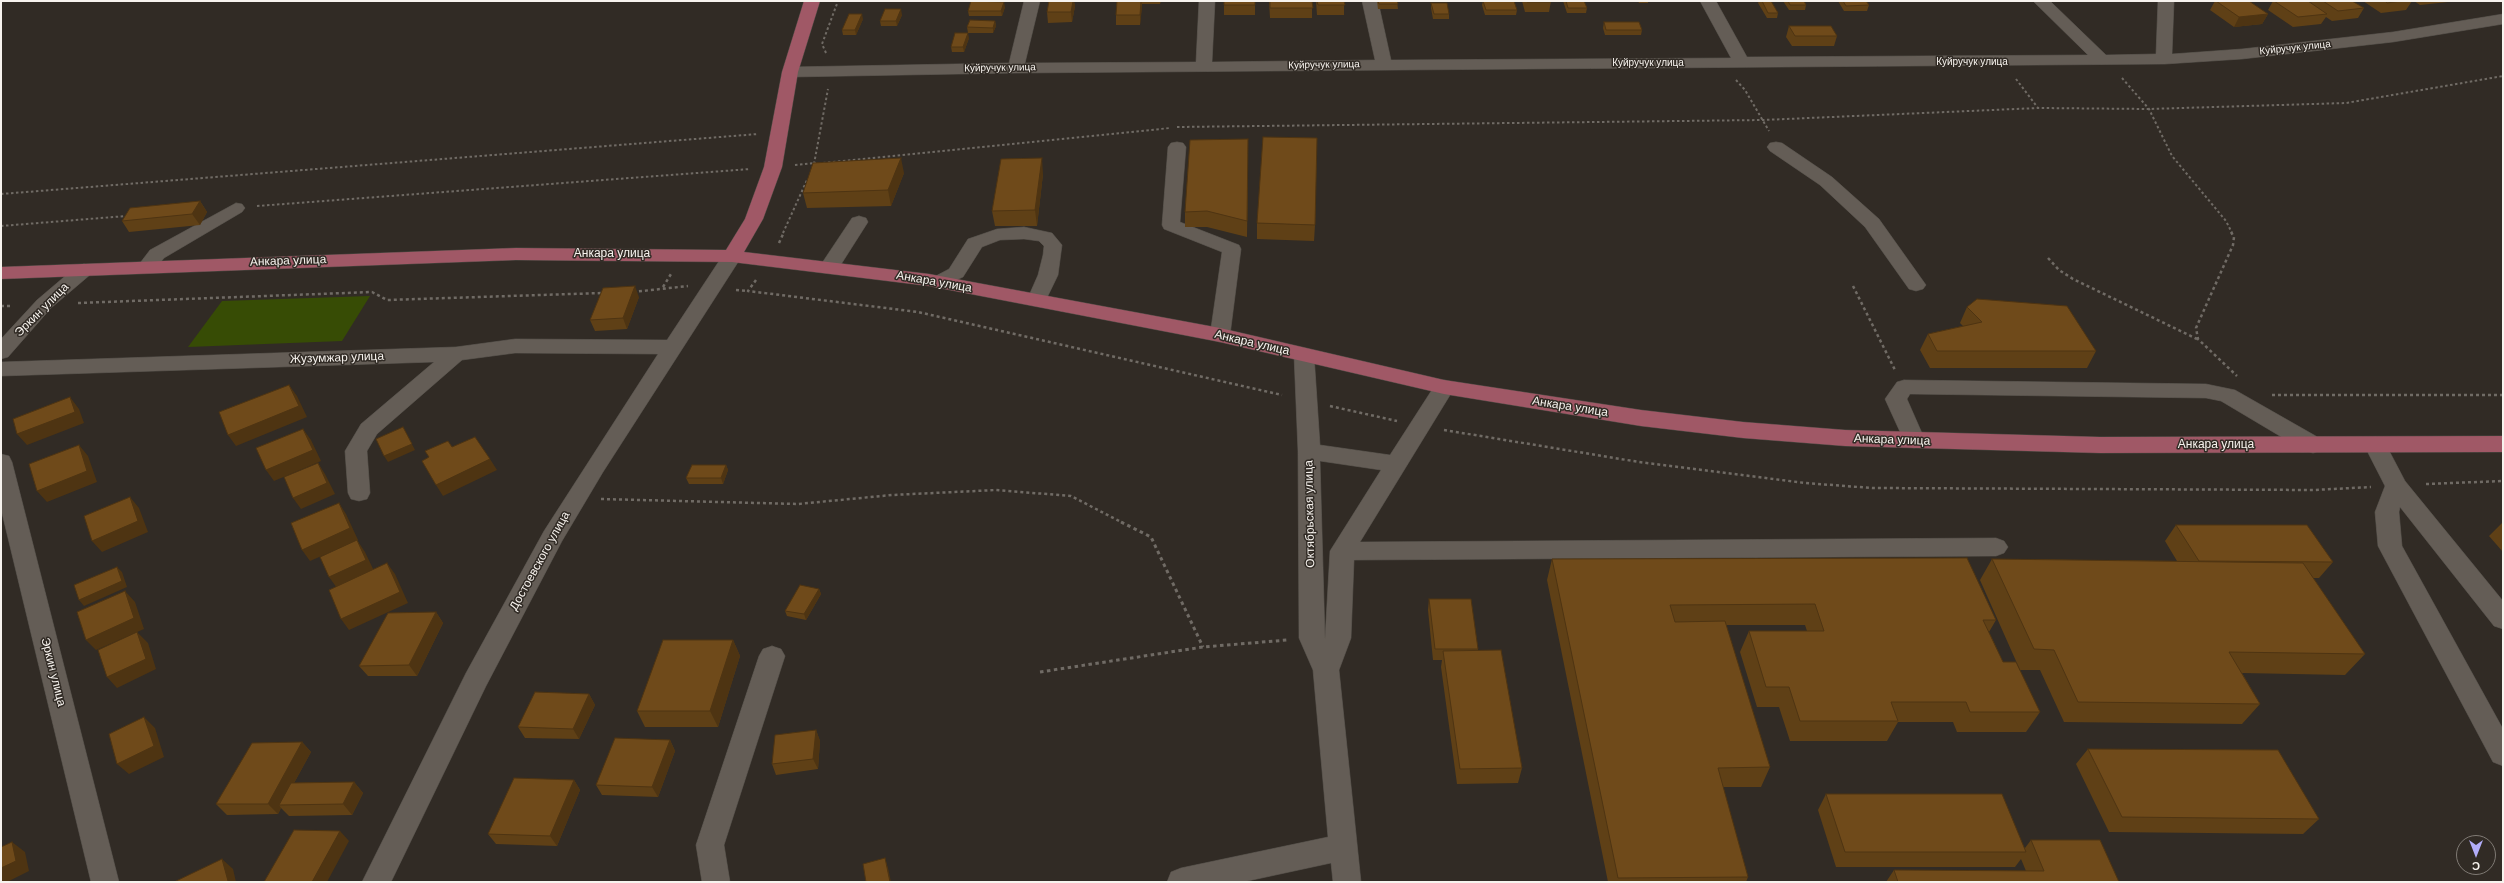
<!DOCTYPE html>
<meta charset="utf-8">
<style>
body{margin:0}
#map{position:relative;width:2504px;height:883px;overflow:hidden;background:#312b25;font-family:Arial,sans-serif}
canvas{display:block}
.frame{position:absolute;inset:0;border:2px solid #f7f3ee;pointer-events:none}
.north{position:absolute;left:2456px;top:835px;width:40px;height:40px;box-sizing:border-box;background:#312b25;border:1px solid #807b75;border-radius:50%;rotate:180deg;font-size:11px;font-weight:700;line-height:16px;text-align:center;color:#f7f3ee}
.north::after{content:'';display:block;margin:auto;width:14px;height:18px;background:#b2adf9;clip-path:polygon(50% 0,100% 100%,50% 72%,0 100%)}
</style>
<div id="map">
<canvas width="2504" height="883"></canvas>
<div class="frame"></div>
<div class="north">С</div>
</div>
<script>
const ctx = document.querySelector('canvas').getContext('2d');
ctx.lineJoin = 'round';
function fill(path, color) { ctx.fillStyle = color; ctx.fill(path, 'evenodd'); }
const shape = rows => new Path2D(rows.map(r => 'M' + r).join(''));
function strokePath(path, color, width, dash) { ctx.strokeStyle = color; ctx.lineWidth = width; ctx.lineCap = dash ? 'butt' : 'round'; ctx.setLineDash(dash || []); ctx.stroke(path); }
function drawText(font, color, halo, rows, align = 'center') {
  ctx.font = font + ' Arial,sans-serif'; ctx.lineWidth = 3; ctx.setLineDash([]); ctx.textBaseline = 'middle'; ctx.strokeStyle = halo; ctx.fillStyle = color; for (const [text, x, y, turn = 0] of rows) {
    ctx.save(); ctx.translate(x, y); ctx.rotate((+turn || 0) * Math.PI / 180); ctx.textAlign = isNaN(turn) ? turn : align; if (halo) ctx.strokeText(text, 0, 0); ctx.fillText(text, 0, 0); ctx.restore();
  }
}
fill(shape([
 [370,296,342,341,188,347,222,301]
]), '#374c05');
const minor = shape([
 [1024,1,1040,1,1025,63,1196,62,1199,1,1215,1,1212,62,1375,60,1362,1,1378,1,1391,60,1731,58,1700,1,1716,1,1747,57,2088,55,2033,1,2050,1,2106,55,2156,54,2158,1,2174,1,2172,54,2242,49,2393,32,2503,14,2503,24,2393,42,2242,59,2165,64,1016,73,790,77,782,72,790,67,1009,63,1024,1],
 [1177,142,1183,143,1186,147,1180,222,1239,245,1241,249,1230,335,1227,340,1220,342,1213,340,1210,335,1222,252,1164,229,1162,225,1168,147,1171,143,1177,142],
 [1776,142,1782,143,1832,177,1879,219,1926,285,1923,289,1916,291,1909,289,1865,227,1820,185,1770,151,1767,147,1770,143,1776,142],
 [236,203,242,204,245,208,242,212,164,258,154,271,140,271,137,267,150,250,236,203],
 [859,216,866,218,868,222,840,266,837,270,823,270,820,266,852,218,859,216],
 [1024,227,1052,233,1062,245,1058,275,1044,304,1037,306,1030,304,1027,300,1038,275,1043,255,1044,246,1039,241,1024,239,1000,240,982,247,963,277,939,288,932,286,929,282,932,278,949,269,968,239,997,229,1024,227],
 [732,250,739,252,742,256,603,472,562,541,486,686,391,882,362,882,466,673,544,531,658,354,515,353,462,360,377,434,367,451,370,493,367,499,359,501,351,499,348,493,345,451,361,424,434,362,1,376,1,362,456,347,515,339,667,340,725,252,732,250],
 [84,264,91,266,94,270,91,274,51,308,8,357,1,359,1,339,37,300,77,266,84,264],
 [1304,348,1311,350,1314,355,1320,445,1390,455,1437,382,1444,380,1451,382,1455,387,1360,542,1996,538,2004,541,2008,547,2004,553,1996,556,1354,560,1351,638,1339,670,1361,882,1333,882,1331,863,1243,882,1167,882,1171,872,1181,868,1328,837,1313,670,1299,638,1298,451,1294,355,1297,350,1304,348],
 [1320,461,1381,470,1330,551,1325,639,1320,461],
 [1904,380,2206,384,2235,390,2321,439,2324,445,2321,451,2313,453,2305,451,2221,401,2206,398,1910,394,1907,399,1925,440,1922,445,1914,448,1906,445,1885,399,1897,382,1904,380],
 [2375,437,2383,439,2405,481,2503,601,2503,629,2494,626,2400,507,2399,512,2402,546,2503,729,2503,766,2493,762,2378,546,2375,512,2385,486,2364,445,2367,439,2375,437],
 [1,454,9,456,12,462,119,882,91,882,1,509,1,454],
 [772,646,781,649,785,656,724,845,730,882,702,882,696,845,759,656,763,649,772,646]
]);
const major = shape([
 [804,1,820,1,798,72,782,167,763,219,744,252,929,274,1220,328,1444,380,1641,410,1743,422,1845,430,2100,437,2503,436,2503,452,2100,453,1845,446,1743,438,1641,426,1444,394,1220,342,929,286,732,262,516,260,1,279,1,267,516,248,726,250,745,219,764,167,782,72,804,1]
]);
strokePath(minor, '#4e4a44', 1);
strokePath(major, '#4e4a44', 1);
strokePath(shape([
 [826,53,822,44,838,1],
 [2122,78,2149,109,2172,156,2226,221,2232,233],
 [2016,79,2038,108],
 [1736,80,1745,90,1769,131],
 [1177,127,1763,120,2038,108,2149,109,2346,103,2503,76],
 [823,163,1170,128],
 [814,164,828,89],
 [795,165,816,163],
 [1,194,758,134],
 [257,206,750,169],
 [1,226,126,216],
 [783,233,807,180]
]), '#706b65', 2, [2.5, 2.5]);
strokePath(shape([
 [2231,232,2234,237,2233,245,2196,328,2198,339,2237,376],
 [779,243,784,232],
 [2048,258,2059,270,2073,279,2197,339],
 [756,280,748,291,918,312,1282,395],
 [1853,286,1895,370],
 [663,287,671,274],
 [736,290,748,291],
 [633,292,688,286],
 [78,303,372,292,387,300,602,293],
 [1,306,13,306],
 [2272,395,2503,395],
 [1330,406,1397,421],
 [1444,430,1639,462,1805,483,1872,488,2314,490,2371,487],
 [2426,484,2503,481],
 [601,499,798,504,892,495,996,490,1071,496,1123,523]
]), '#706b65', 2.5, [3, 3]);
strokePath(shape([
 [1121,522,1151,537,1203,647],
 [1040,672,1203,647,1287,640]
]), '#706b65', 3, [3.5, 3.5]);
fill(minor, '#645d56');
fill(major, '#a05866');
fill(shape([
 [1049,1,1085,1,1085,2,1074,2,1075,6,1072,22,1048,23,1047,12],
 [1117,1,1161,1,1160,4,1142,4,1140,25,1116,25,1116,15],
 [1224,1,1255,1,1255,15,1224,15],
 [1269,1,1312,1,1312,18,1270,18],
 [1316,1,1344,1,1344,15,1317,15],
 [1377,1,1397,1,1398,9,1378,9],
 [1483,1,1514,1,1517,10,1516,15,1485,15,1482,5],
 [1522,1,1551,1,1549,12,1525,12],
 [1563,1,1584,1,1587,8,1586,13,1567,13],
 [1638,1,1648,1,1648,3,1639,3],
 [1759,1,1771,1,1778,13,1777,18,1767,18,1758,3],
 [1783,1,1804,1,1806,5,1805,10,1789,10],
 [1838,1,1866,1,1869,5,1867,11,1844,11],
 [2215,1,2249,1,2268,14,2262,24,2234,27,2210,10],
 [2273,1,2308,1,2311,3,2312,1,2352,1,2364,8,2358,18,2332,21,2326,17,2321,24,2293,27,2268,10],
 [2363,1,2412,1,2406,10,2381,13],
 [2414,1,2448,1,2448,2,2420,5],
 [1431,3,1449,14,1449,19,1433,19,1431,8],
 [1005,7,1002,16,969,16,968,11],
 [902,15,897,26,881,26,880,21],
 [863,19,856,35,843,35,842,30],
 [995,21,996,26,993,33,968,33,967,27],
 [1604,22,1642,30,1641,35,1605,35,1603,28],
 [1789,26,1837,36,1834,46,1792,46,1786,37],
 [969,38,964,52,952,52,951,47],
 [1248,154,1247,237,1207,227,1185,227,1185,212],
 [904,173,891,206,807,208,803,193],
 [1043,174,1037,226,995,226,992,211],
 [200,201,207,212,200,225,129,232,122,221],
 [1257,223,1315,225,1314,241,1257,239],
 [639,297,627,329,595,331,590,320],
 [1967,307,2096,351,2087,368,1930,368,1920,350,1928,334,1963,326,1960,323],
 [726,465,728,470,723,484,689,484,686,478],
 [2503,522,2503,552,2489,536],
 [2176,525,2333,562,2319,578,2313,578,2365,654,2345,675,2242,673,2260,704,2242,724,2064,722,2040,670,2020,670,1980,580,1992,559,2177,561,2165,541],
 [1552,559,1996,620,1989,632,2003,662,2040,712,2026,732,1957,732,1953,722,1898,722,1887,741,1790,741,1779,707,1757,707,1740,652,1749,631,1807,631,1805,625,1726,625,1770,767,1761,787,1723,787,1748,877,1746,882,1608,882,1547,580],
 [819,589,821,594,806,620,787,616,785,611],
 [1429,599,1478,649,1478,650,1522,768,1518,783,1457,784,1441,667,1442,660,1433,660,1428,610],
 [436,612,443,623,417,676,368,676,359,666],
 [733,640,740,656,718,727,645,727,637,711],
 [589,694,595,705,579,739,525,738,518,727],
 [816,730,820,741,818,769,776,775,772,764],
 [670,740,675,751,658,797,602,795,596,785],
 [302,742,311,752,294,783,354,782,363,793,352,815,289,816,281,808,278,814,227,815,216,804],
 [2088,749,2319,819,2303,834,2109,832,2076,764],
 [574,780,580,790,557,846,496,844,488,834],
 [1826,794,2025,848,2031,840,2119,882,1886,882,1894,870,2026,871,2021,859,2015,867,1836,867,1818,810]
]), '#5f4016');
fill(shape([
 [1073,1,1074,1,1075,6,1072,22,1071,12],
 [1141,1,1142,8,1140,25,1140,15],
 [1004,2,1005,7,1002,16,1001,11],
 [901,9,902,15,897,26,896,21],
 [862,14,863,19,856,35,855,30],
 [2268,14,2262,24,2234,27,2239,17],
 [995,21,996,26,993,33,993,28],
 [968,33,969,38,964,52,963,47],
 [1248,139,1248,154,1247,237,1247,221],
 [901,158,904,173,891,206,888,190],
 [1042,158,1043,174,1037,226,1035,210],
 [200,201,207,212,200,225,192,214],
 [635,286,639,297,627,329,623,318],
 [289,385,297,396,307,417,236,446,228,435],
 [70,397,79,409,84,423,27,445,17,434],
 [403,427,415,450,388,462,384,456],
 [303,429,311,440,321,461,274,481,266,470],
 [79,445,88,456,97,482,47,502,37,491],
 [490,459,497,470,443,496,436,485],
 [318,463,325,474,335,494,301,509,293,498],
 [726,465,728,470,723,484,721,478],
 [130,497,139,508,148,532,102,552,92,541],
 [339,503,346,514,358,540,310,561,302,550],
 [357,540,365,552,374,571,337,588,329,577],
 [387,563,395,574,408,603,349,630,341,619],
 [117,567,122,572,127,587,84,606,79,600],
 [819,589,821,594,806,620,804,614],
 [125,591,135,602,144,629,96,650,86,640],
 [436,612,443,623,417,676,409,665],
 [137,632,148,643,156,669,117,688,107,677],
 [733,640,740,656,718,727,710,711],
 [589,694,595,705,579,739,573,729],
 [144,717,155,728,164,757,129,774,117,764],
 [816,730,820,741,818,769,813,759],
 [670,740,675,751,658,797,652,787],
 [302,742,311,752,282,805,279,805,281,808,278,814,268,804],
 [574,780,580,790,557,846,550,836],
 [354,782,363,793,352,815,343,804],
 [340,831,349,841,327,882,312,882],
 [12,842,25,852,29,871,7,882,1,882,1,868],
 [885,858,888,868,891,882,890,882],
 [222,859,233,869,236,882,227,882]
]), '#4e3412');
const building = shape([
 [971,1,1004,2,1001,11,968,11,971,1],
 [1049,1,1073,1,1071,12,1047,12,1049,1],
 [1117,1,1141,1,1140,15,1116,15,1117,1],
 [1224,1,1255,1,1255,5,1224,5,1224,1],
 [1270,1,1312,1,1313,8,1270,8,1270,1],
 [1317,1,1344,1,1345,5,1318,5,1317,1],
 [1378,1,1397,1,1398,4,1379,4,1378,1],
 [1483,1,1514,1,1517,10,1486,10,1483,1],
 [1526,1,1551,1,1551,2,1527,2,1526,1],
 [1566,1,1584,1,1587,8,1568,8,1566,1],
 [1762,1,1771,1,1778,13,1768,13,1762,1],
 [1788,1,1804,1,1806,5,1790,5,1788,1],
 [1843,1,1866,1,1869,5,1846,6,1843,1],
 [2216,1,2249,1,2268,14,2239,17,2216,1],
 [2274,1,2308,1,2327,14,2298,17,2274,1],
 [2323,1,2352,1,2364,8,2338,11,2323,1],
 [2385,1,2401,1,2387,3,2385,1],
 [1431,3,1447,3,1449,14,1434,14,1431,3],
 [885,9,901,9,896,21,880,21,885,9],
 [849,14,862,14,855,30,842,30,849,14],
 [970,20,995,21,993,28,967,27,970,20],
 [1604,22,1639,22,1642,30,1606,30,1604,22],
 [1789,26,1831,26,1837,36,1795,36,1789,26],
 [955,33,968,33,963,47,951,47,955,33],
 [1263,137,1317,138,1315,225,1257,223,1263,137],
 [1248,139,1247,221,1207,211,1185,212,1190,140,1248,139],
 [901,158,888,190,803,193,813,163,901,158],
 [1042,158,1035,210,992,211,1001,159,1042,158],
 [200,201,192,214,122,221,130,208,200,201],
 [635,286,623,318,590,320,603,288,635,286],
 [1977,299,2067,306,2096,351,1937,351,1928,334,1982,322,1967,307,1977,299],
 [289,385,299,406,228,435,219,412,289,385],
 [70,397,75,412,17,434,13,419,70,397],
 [403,427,412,444,384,456,376,439,403,427],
 [303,429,313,450,266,470,256,448,303,429],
 [475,437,490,459,436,485,422,461,429,457,425,451,448,441,452,447,475,437],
 [79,445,87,471,37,491,29,464,79,445],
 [318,463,327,483,293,498,284,477,318,463],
 [692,465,726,465,721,478,686,478,692,465],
 [130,497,138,521,92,541,84,516,130,497],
 [339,503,350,528,302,550,291,523,339,503],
 [2176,525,2307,525,2333,562,2199,561,2176,525],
 [357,540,366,560,329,577,320,557,357,540],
 [1967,558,1996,620,1983,620,2003,662,2016,662,2040,712,1970,712,1966,702,1891,702,1898,721,1800,721,1789,687,1766,687,1749,631,1824,631,1815,604,1670,605,1675,622,1725,621,1770,767,1718,768,1748,877,1618,878,1552,559,1967,558],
 [1992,559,2303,563,2365,654,2229,652,2260,704,2078,702,2054,650,2034,649,1992,559],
 [387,563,400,592,341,619,329,590,387,563],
 [117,567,122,581,79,600,74,585,117,567],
 [800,585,819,589,804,614,785,611,800,585],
 [125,591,134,618,86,640,77,612,125,591],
 [1429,599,1471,599,1478,649,1435,649,1429,599],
 [436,612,409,665,359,666,388,613,436,612],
 [137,632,146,659,107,677,98,650,137,632],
 [663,640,733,640,710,711,637,711,663,640],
 [1501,650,1522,768,1460,769,1443,651,1501,650],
 [535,692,589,694,573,729,518,727,535,692],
 [144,717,154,746,117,764,109,734,144,717],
 [816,730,813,759,772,764,775,735,816,730],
 [615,738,670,740,652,787,596,785,615,738],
 [302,742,268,804,216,804,252,743,302,742],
 [2088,749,2278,750,2319,819,2122,817,2088,749],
 [514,778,574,780,550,836,488,834,514,778],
 [354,782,343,804,279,805,291,783,354,782],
 [1826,794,2002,794,2026,852,1845,852,1826,794],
 [294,830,340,831,312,882,264,882,294,830],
 [2031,840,2100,840,2119,882,1898,882,1894,870,2044,871,2031,840],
 [12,842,16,861,1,868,1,847,12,842],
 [885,858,890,882,866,882,863,864,885,858],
 [222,859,228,881,227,882,174,882,222,859]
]);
fill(building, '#6f4a1a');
strokePath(building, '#4e3412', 1);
drawText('10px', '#f7f3ee', '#312b25', [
 ["Куйручук улица",2295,48,-6],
 ["Куйручук улица",1972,62],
 ["Куйручук улица",1648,63],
 ["Куйручук улица",1324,65,-1],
 ["Куйручук улица",1000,68,-1]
]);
drawText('12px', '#f7f3ee', '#312b25', [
 ["Анкара улица",612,254],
 ["Анкара улица",288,261,-2],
 ["Анкара улица",934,282,10],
 ["Эркин улица",42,310,-45],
 ["Анкара улица",1252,343,13],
 ["Жузумжар улица",337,358,-2],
 ["Анкара улица",1570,407,9],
 ["Анкара улица",1892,440,2],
 ["Анкара улица",2216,445],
 ["Октябрьская улица",1310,514,-91],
 ["Достоевского улица",540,561,-61],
 ["Эркин улица",53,672,76]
]);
</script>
